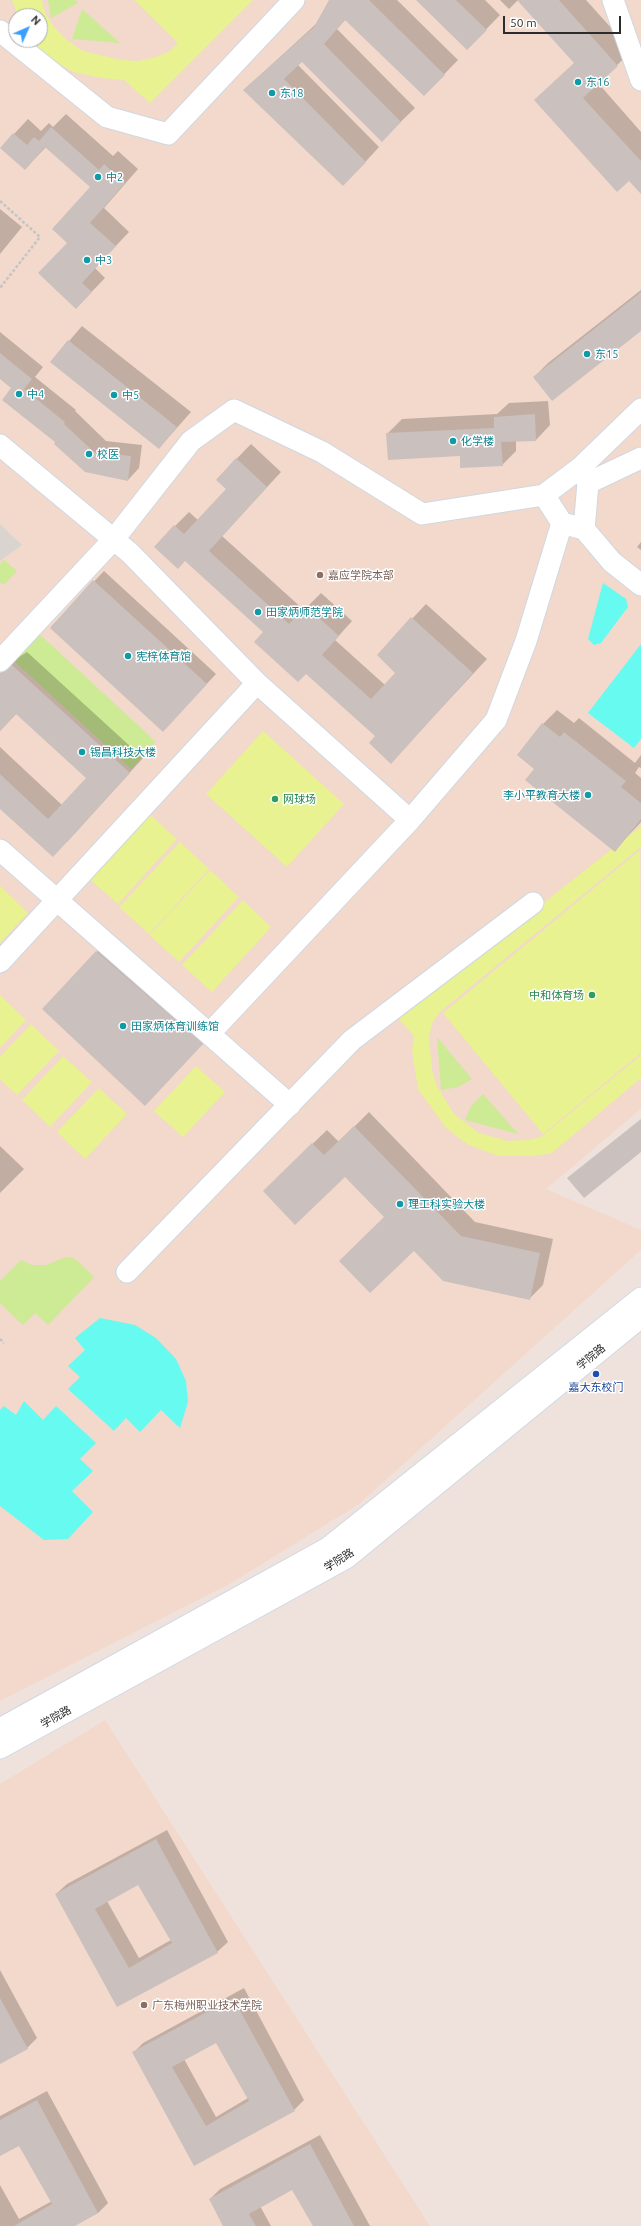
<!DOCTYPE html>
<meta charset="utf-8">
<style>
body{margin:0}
#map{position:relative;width:641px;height:2226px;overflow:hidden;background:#efe2dd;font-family:Ubuntu,sans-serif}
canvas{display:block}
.north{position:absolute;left:8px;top:8px;width:40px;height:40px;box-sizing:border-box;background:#fff;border:1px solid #ababab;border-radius:50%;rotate:45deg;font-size:11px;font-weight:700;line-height:16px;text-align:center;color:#2c2c2c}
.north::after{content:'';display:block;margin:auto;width:14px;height:18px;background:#3a9eff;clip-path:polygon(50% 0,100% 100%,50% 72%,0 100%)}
.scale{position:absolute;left:503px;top:16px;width:118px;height:18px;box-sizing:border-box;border:2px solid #2c2c2c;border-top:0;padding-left:5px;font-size:12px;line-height:14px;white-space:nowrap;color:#2c2c2c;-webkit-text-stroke:3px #fff;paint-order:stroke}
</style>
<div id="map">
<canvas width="641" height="2226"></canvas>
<div class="north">N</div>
<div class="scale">50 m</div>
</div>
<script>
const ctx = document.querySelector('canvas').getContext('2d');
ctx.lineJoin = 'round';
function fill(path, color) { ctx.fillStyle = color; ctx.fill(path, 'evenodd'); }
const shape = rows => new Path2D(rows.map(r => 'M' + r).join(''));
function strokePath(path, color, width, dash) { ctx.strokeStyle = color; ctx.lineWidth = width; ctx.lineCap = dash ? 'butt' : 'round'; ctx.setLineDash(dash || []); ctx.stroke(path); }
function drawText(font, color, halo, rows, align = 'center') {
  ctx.font = font + ' Ubuntu,"Noto Sans SC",sans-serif'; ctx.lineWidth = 3; ctx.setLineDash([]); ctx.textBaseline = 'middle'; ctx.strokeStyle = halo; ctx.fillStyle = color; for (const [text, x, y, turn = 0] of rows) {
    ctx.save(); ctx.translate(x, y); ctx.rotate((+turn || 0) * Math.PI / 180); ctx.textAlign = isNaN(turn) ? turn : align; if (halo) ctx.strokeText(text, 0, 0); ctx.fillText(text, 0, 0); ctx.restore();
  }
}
fill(shape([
 [0,0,641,0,641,1109,546,1189,641,1230,641,1250,359,1504,233,1582,0,1701],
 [16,16,40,16,40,40,16,40],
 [105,1720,430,2226,0,2226,0,1784]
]), '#f2d9cb');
fill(shape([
 [48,0,75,0,78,3,51,18],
 [82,9,120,43,72,39],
 [4,560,17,571,4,585,0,582,0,564],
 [35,630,156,742,131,769,10,657],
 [437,1037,472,1079,458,1087,441,1090],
 [483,1094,518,1134,465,1120,471,1106],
 [66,1257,74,1258,94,1277,48,1325,35,1313,23,1325,0,1303,0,1281,21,1260,32,1265,46,1265]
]), '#cdea95');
fill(shape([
 [12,0,42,0,45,13,55,28,67,40,83,51,121,60,138,61,156,57,170,51,178,43,134,0,253,0,150,103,124,80,101,78,73,72,47,57,32,40,40,40,40,16,18,16],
 [263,731,344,804,287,867,206,794],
 [148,813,177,839,118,904,87,877],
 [641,826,641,847,440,1012,433,1021,429,1036,432,1070,437,1086,454,1114,479,1133,508,1141,528,1140,541,1137,641,1055,641,1078,552,1153,533,1156,498,1156,467,1144,446,1128,418,1089,412,1050,414,1036,398,1018],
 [180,842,209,869,149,934,119,907],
 [640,850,641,1053,543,1134,443,1013],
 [210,870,239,897,179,962,149,935],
 [0,886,28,913,0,943],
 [243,900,271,927,212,992,182,965],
 [0,995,26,1020,0,1048],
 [31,1024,59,1051,17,1095,0,1079,0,1057],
 [63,1056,92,1082,50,1127,22,1100],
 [196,1066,225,1092,183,1137,154,1111],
 [99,1088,127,1114,85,1159,57,1132]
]), '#e8f290');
fill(shape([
 [0,524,22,545,0,561]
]), '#dad4d1');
fill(shape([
 [603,583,626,599,628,607,601,643,594,645,588,639],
 [641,644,641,739,634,748,588,713],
 [100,1318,135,1325,156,1338,176,1359,186,1381,188,1402,180,1428,161,1410,140,1432,126,1418,114,1431,68,1389,80,1377,68,1366,85,1350,75,1338],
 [24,1401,43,1420,56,1406,96,1443,80,1459,93,1471,72,1491,93,1512,68,1539,44,1540,0,1506,0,1410,4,1406,16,1415]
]), '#67faf1');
fill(shape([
 [330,0,397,0,458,60,424,95,346,19,337,29,415,108,382,140,302,61,298,65,379,147,357,171,244,90,316,24],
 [417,0,485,0,500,15,467,49],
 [500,0,518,0,509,9],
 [519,0,586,0,632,51,598,83,641,132,641,188,536,100,575,63],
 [66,114,113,156,118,151,138,169,104,208,129,232,95,268,105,278,76,308,68,243,91,186,46,147,25,169,1,148,28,119,41,131,49,123,53,127],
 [0,209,22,227,0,254],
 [641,290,641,329,534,377,548,363],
 [82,326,191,412,159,448,51,362],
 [0,332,43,367,35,377,76,410,75,411,106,441,142,445,139,468,128,480,57,442,13,388,0,378],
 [548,401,550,425,536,440,516,441,516,451,502,465,461,455,387,434,402,419,497,414,509,403],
 [251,444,281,472,222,536,304,610,321,593,352,621,335,640,385,685,397,673,378,655,426,604,487,659,391,762,376,736,265,632,175,526,189,512,198,520,227,489,217,479],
 [641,542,641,550,637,547],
 [104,571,216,674,173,720,51,627],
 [27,652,143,758,67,842,0,807,0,747,62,805,87,778,17,713,0,731,0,674,16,659],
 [557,710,574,723,579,718,635,763,641,755,641,768,639,767,635,773,641,778,641,822,615,850,536,768,543,724],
 [107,941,212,1034,155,1094,43,1009],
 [369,1112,475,1222,553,1239,543,1285,529,1299,385,1217,345,1176,278,1177,327,1130,339,1142],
 [0,1146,24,1169,0,1193],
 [167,1830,228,1942,217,1952,117,2006,56,1894,67,1884],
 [139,1884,171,1940,139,1958,107,1901],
 [0,1970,37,2038,27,2048,0,2063],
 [244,1988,304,2100,294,2110,194,2164,133,2053,143,2043],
 [216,2042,248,2098,216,2117,184,2059],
 [47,2091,108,2203,98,2213,73,2226,0,2226,0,2185,19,2219,52,2201,19,2145,0,2155,0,2116],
 [320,2135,370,2226,314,2226,293,2189,260,2206,271,2226,225,2226,210,2199,220,2189]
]), '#0003');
fill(shape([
 [329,0,369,0,445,75,424,96,345,20,324,44,401,122,382,142,302,62,284,79,366,162,343,186,243,90,314,27],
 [416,0,456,0,487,30,467,50],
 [517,0,559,0,618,66,583,98,641,161,641,194,629,181,617,192,534,100,574,63],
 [51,127,99,170,104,164,125,183,90,223,116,246,82,283,92,292,76,309,38,273,67,243,52,229,90,187,45,147,25,170,0,148,13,133,27,145,34,137,39,141],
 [641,292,641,331,552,401,533,377],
 [68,340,177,427,159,449,50,362],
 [0,353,32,379,24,389,65,422,64,424,94,452,131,456,128,481,85,472,54,444,55,442,2,400,11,388,0,379],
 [535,414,536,441,501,442,503,466,460,468,460,456,388,460,386,433,494,428,494,417],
 [236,458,267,487,209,551,289,624,306,606,339,636,322,655,371,699,395,673,377,655,411,617,473,673,391,764,369,743,375,736,306,674,298,682,254,642,263,632,185,561,178,569,154,547,174,525,184,534,226,489,216,480],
 [93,580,207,684,163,732,50,628],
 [12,665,130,773,53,857,0,809,0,774,48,819,86,778,16,714,0,731,0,673],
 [542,723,560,737,564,732,626,781,621,787,641,803,641,819,615,852,525,780,534,769,517,755],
 [96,951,203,1044,145,1106,42,1009],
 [641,1119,641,1152,584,1198,567,1178],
 [354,1126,461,1236,540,1253,530,1300,443,1281,414,1251,370,1293,339,1261,384,1217,345,1177,295,1225,263,1191,312,1143,324,1155],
 [156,1839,218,1953,117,2007,55,1894],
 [138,1885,172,1943,129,1968,95,1909],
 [0,1998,28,2049,0,2064],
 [233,1998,295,2111,194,2166,132,2052],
 [216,2043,249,2101,206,2126,172,2067],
 [37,2100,98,2213,75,2226,14,2226,52,2204,19,2146,0,2156,0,2120],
 [310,2144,354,2226,313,2226,292,2190,249,2214,256,2226,223,2226,209,2199]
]), '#cac0bd');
const minor = shape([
 [613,0,641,80],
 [0,31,107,117,168,134,294,0],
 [0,445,130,553,257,683,410,820,210,1033],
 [580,468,588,483,584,529,562,523,544,495,580,468,641,409],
 [588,483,641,458],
 [584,529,612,562,641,585],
 [0,661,114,539,191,441,234,410,322,452,422,514,544,495],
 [410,820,496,720,526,641,562,523],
 [0,850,290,1105],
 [0,962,257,683],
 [127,1272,352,1040,533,903],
 [0,1729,328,1548,641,1298],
 [0,1748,346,1558,641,1317]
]);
strokePath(minor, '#cfd8e2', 23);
strokePath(shape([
 [0,201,40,237,0,288],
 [0,1339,4,1343]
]), '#c4c4c4', 2.5, [3, 2]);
strokePath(minor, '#fff', 21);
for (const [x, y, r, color] of [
 [578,82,4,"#0f9aa8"],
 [272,93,4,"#0f9aa8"],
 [98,177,4,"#0f9aa8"],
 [87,260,4,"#0f9aa8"],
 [587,354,4,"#0f9aa8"],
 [19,394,4,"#0f9aa8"],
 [114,395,4,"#0f9aa8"],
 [453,441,4,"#0f9aa8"],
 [89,454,4,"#0f9aa8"],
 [320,575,4,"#8d6e63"],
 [258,612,4,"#0f9aa8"],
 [128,656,4,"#0f9aa8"],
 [82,752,4,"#0f9aa8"],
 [588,795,4,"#0f9aa8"],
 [275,799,4,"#2e9e5b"],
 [592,995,4,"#2e9e5b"],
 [123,1026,4,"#0f9aa8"],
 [400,1204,4,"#0f9aa8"],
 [596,1374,4,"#1a4fb4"],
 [144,2005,4,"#8d6e63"]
]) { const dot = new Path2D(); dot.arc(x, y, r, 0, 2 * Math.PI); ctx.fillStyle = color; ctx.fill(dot); strokePath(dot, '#fff', 1.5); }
drawText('11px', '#0d838f', '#fff', [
 ["东16",586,82],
 ["东18",280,93],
 ["中2",106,177],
 ["中3",95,260],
 ["东15",595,354],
 ["中4",27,394],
 ["中5",122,395],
 ["化学楼",461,441],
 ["校医",97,454],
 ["田家炳师范学院",266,612],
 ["宪梓体育馆",136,656],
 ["锡昌科技大楼",90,752],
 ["李小平教育大楼",580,795,"right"],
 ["田家炳体育训练馆",131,1026],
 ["理工科实验大楼",408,1204]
], 'left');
drawText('11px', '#785e54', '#fff', [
 ["嘉应学院本部",328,575],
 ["广东梅州职业技术学院",152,2005]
], 'left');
drawText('11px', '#27864d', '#fff', [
 ["网球场",283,799],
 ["中和体育场",584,995,"right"]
], 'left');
drawText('11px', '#2c2c2c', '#fff', [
 ["学院路",591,1357,-39],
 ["学院路",339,1560,-32],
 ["学院路",56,1717,-29]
]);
drawText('11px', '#164399', '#fff', [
 ["嘉大东校门",596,1387]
]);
</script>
